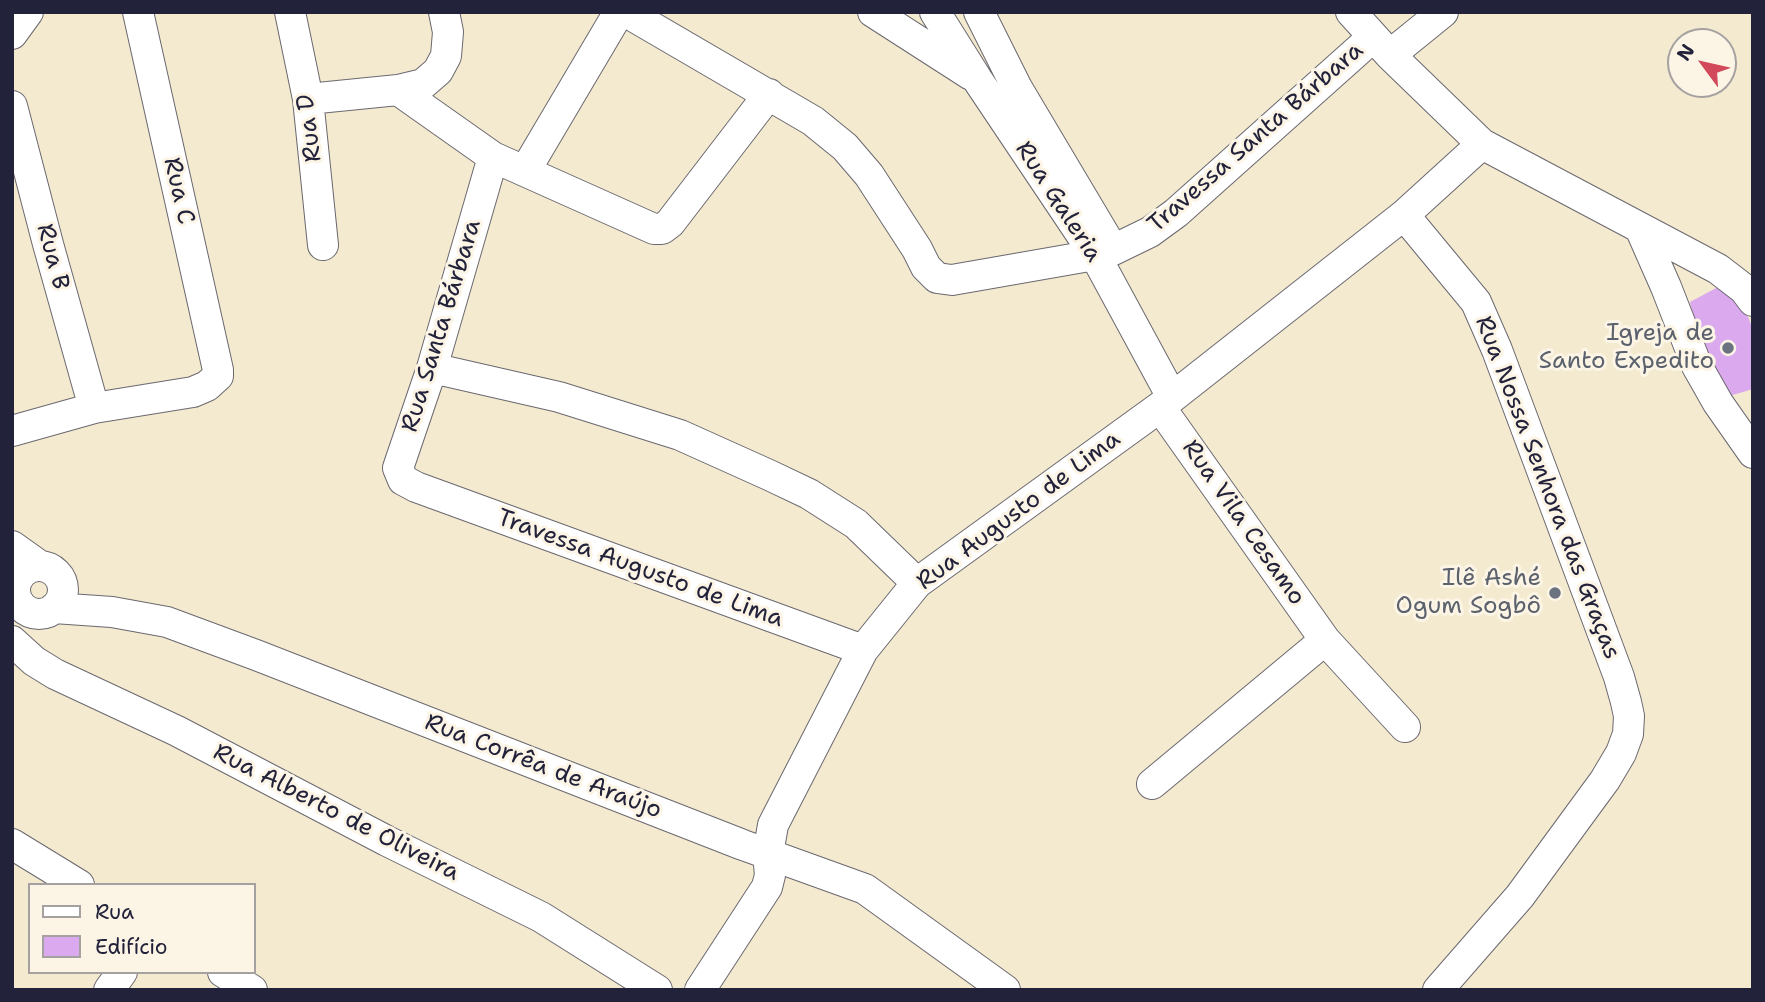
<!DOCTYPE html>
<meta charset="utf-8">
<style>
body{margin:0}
#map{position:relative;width:1765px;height:1002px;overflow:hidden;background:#f3ead0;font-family:"Shantell Sans",sans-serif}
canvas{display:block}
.frame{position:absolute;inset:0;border:14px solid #22223b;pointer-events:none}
.legend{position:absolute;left:28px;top:883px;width:228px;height:91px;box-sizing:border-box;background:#fcf5e5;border:2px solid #a5a1a1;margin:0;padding:9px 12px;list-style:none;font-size:21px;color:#22223b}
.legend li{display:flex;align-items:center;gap:14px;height:35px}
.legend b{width:35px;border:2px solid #a5a1a1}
.north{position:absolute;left:1667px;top:28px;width:70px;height:70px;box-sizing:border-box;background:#fcf5e5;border:2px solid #a5a1a1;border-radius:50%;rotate:303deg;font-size:19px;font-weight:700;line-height:28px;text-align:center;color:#22223b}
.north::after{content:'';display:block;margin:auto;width:24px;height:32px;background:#d1495b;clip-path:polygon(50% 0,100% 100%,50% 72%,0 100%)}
</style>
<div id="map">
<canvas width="1765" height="1002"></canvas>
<div class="frame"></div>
<ul class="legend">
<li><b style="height:9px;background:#fff"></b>Rua</li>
<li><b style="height:19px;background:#daa9ee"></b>Edifício</li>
</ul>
<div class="north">N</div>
</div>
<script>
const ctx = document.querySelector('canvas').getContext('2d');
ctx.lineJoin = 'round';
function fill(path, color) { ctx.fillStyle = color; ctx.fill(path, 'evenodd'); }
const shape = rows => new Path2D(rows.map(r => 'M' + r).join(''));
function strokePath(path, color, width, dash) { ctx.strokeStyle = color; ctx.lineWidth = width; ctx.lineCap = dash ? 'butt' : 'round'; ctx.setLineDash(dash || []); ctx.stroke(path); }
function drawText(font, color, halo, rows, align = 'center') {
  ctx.font = font + ' "Shantell Sans",sans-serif'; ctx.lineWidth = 6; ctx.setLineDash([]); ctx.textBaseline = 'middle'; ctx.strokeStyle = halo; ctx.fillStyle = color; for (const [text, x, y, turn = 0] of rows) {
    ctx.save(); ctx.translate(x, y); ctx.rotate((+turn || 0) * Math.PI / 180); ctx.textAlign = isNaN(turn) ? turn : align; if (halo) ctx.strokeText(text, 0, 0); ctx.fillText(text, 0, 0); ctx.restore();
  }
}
fill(shape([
 [1720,286,1739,301,1749,319,1753,331,1753,389,1726,397,1696,329,1690,302]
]), '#daa9ee');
const minor = shape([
 [290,12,308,99,323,245],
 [626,12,813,121,845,147,869,175,917,249,926,267,937,278,952,280,1095,255,1113,250,1150,232,1176,213,1373,37],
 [873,12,971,75],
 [935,12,977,79,1095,255,1172,397],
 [979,12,1017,88,1111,246],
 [1351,12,1390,55,1482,144,1718,269,1744,289,1753,301],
 [12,34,28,12],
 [1390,55,1443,12],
 [398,90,423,84,438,71,446,56,448,32,444,12],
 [308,99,398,90,493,157,654,229,662,229,670,223,769,94],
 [12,106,48,244,94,408],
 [493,157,432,368,398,468,403,480,416,487,863,650],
 [525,171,619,12],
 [1404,215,1476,302,1497,350,1619,677,1626,702,1629,716,1628,734,1621,753,1605,780,1520,896,1438,990],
 [1640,228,1666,287,1697,366,1718,403,1753,453],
 [432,368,559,397,680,435,769,475,809,494,856,524,917,583],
 [1160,407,1325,640,1405,727],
 [12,431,94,408,193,392,207,386,218,376,218,370,138,12],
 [12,546,40,566],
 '15 590a24 24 0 1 1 48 0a24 24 0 1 1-48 0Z',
 [54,608,112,612,167,622,256,655,743,845,865,889,1005,990],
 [12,641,34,661,55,674,177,731,387,841,541,917,657,990],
 [1152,784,1325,640],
 [12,844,79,885],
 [223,972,252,990],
 [109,990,122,972],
 [700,990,767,887,770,875,768,854,773,825,863,650,917,583,1160,407,1404,215,1482,144]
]);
strokePath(minor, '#6b686f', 32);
strokePath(minor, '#fff', 30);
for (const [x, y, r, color] of [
 [1728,348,7,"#6b7280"],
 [1555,593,7,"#6b7280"]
]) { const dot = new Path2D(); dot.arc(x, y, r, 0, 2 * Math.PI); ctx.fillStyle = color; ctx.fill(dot); strokePath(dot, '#fcf5e5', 2.5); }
drawText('24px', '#22223b', '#fcf5e5', [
 ["Rua D",310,128,-97],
 ["Travessa Santa Bárbara",1256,138,-41],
 ["Rua C",178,191,77],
 ["Rua Galeria",1058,202,57],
 ["Rua B",52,257,75],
 ["Rua Santa Bárbara",442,326,-73],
 ["Rua Nossa Senhora das Graças",1547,488,69],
 ["Rua Augusto de Lima",1019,511,-37],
 ["Rua Vila Cesamo",1243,523,55],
 ["Travessa Augusto de Lima",640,569,20],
 ["Rua Corrêa de Araújo",543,767,21],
 ["Rua Alberto de Oliveira",336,813,27]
]);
drawText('24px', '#5b616d', '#fcf5e5', [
 ["Igreja de",1714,334],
 ["Santo Expedito",1714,362],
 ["Ilê Ashé",1541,579],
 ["Ogum Sogbô",1541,607]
], 'right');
</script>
